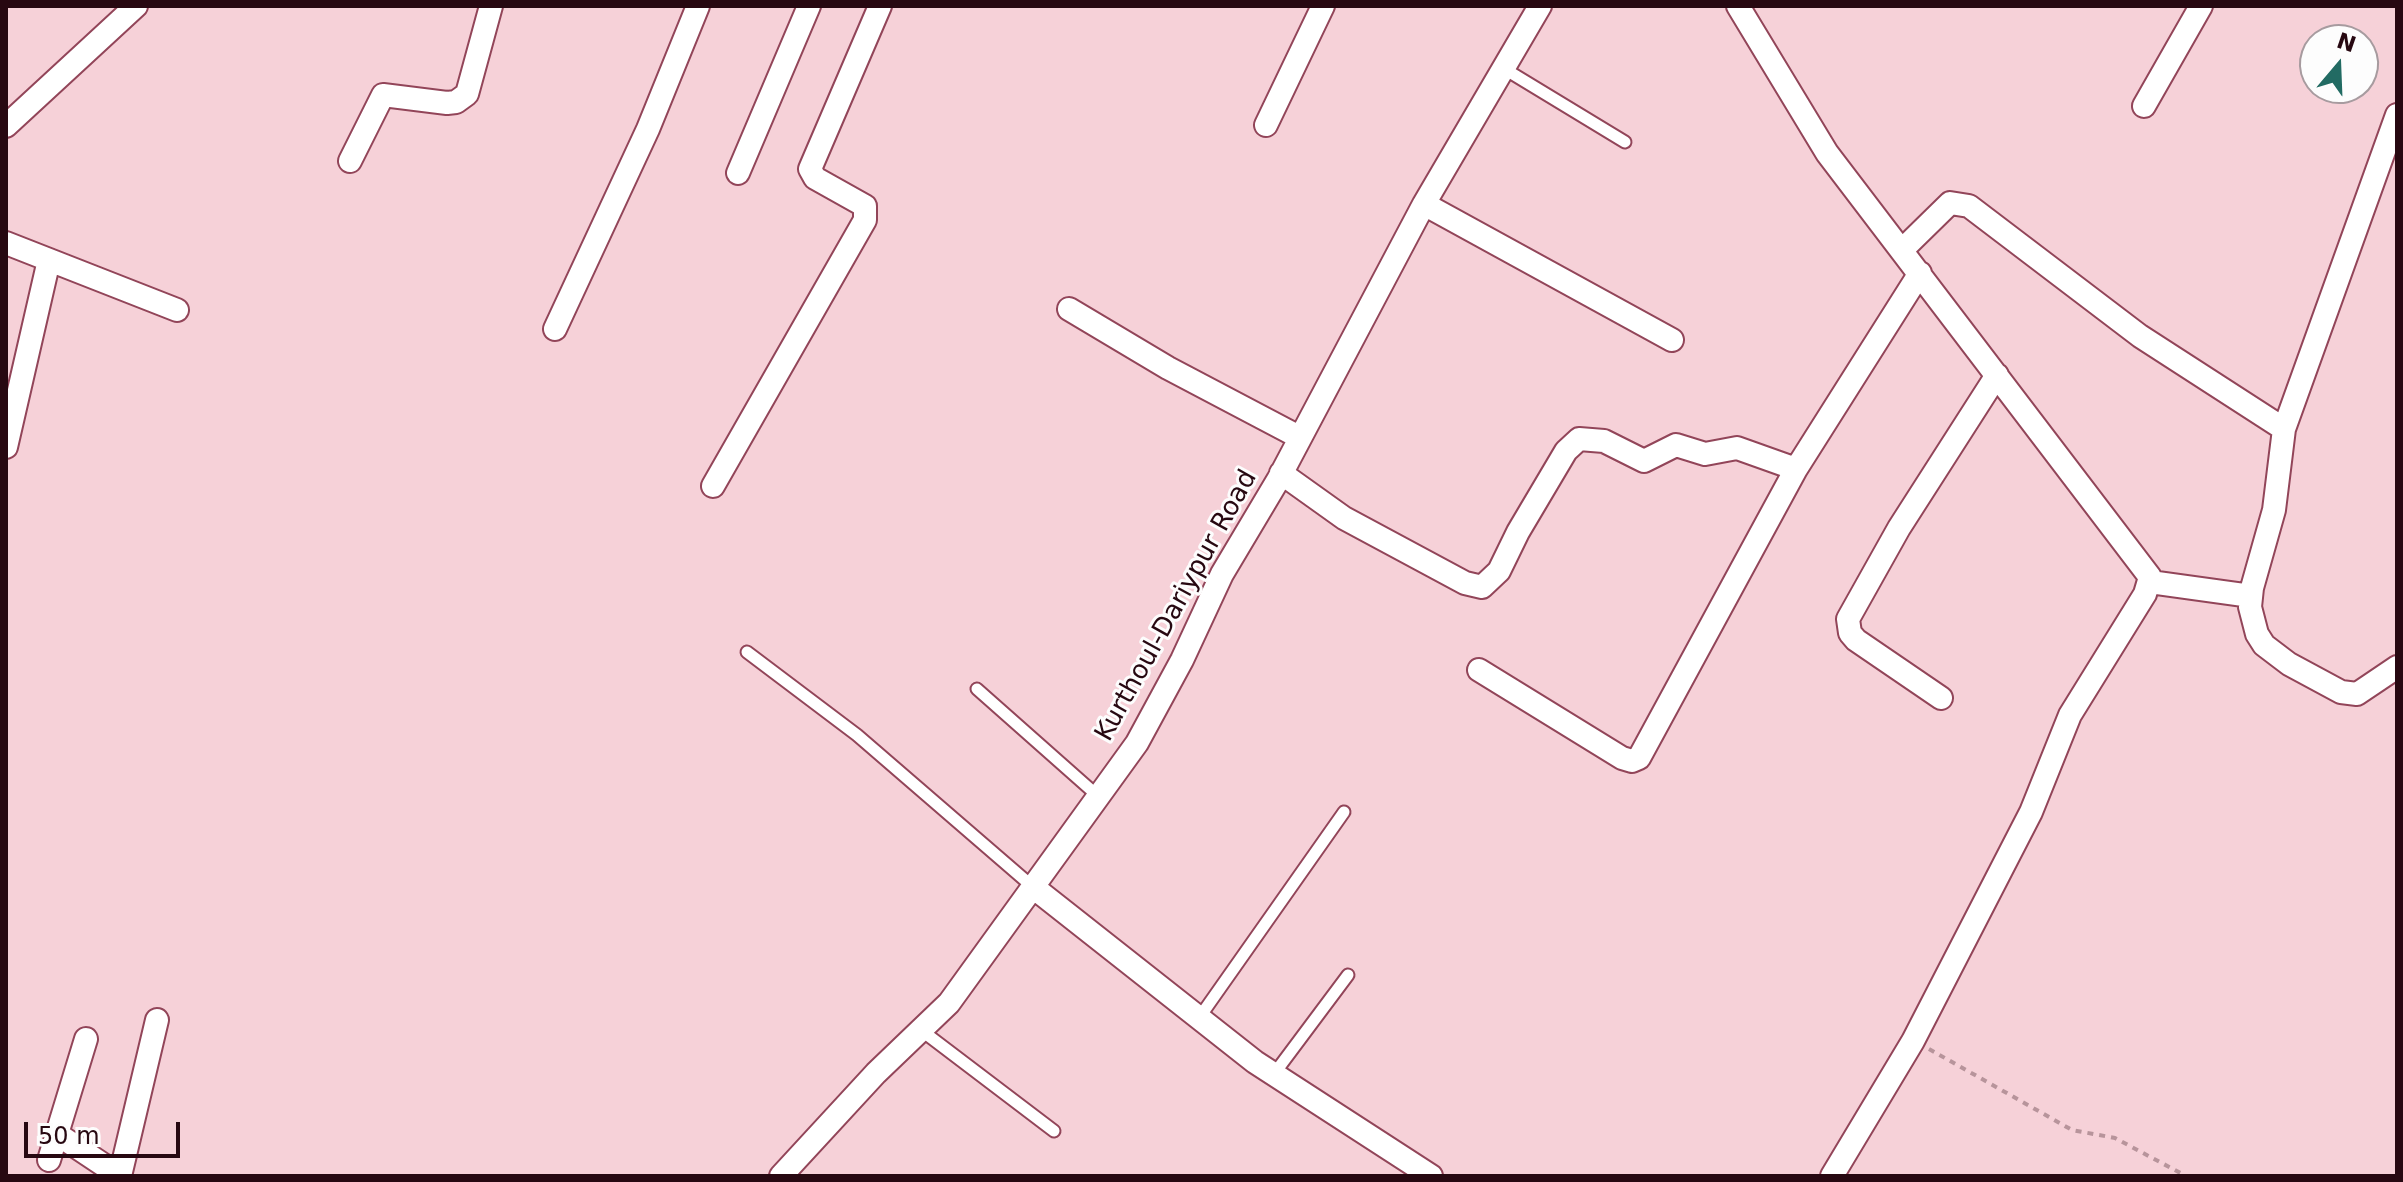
<!DOCTYPE html>
<style>
body{margin:0}
#map{position:relative;width:2403px;height:1182px;overflow:hidden;background:#f6d1d8;font-family:"DejaVu Sans",sans-serif}
canvas{display:block}
.frame{position:absolute;inset:0;border:8px solid #270811;pointer-events:none}
.north{position:absolute;left:2299px;top:24px;width:80px;height:80px;box-sizing:border-box;background:#fdfdfd;border:2px solid #a79b9f;border-radius:50%;rotate:19deg;font-size:22px;font-weight:700;line-height:32px;text-align:center;color:#270811}
.north::after{content:'';display:block;margin:auto;width:28px;height:36px;background:#226b63;clip-path:polygon(50% 0,100% 100%,50% 72%,0 100%)}
.scale{position:absolute;left:24px;top:1122px;width:156px;height:36px;box-sizing:border-box;border:4px solid #270811;border-top:0;padding-left:10px;font-size:24px;line-height:28px;white-space:nowrap;color:#270811;-webkit-text-stroke:6px #fdfdfd;paint-order:stroke}
</style>
<div id="map">
<canvas width="2403" height="1182"></canvas>
<div class="frame"></div>
<div class="north">N</div>
<div class="scale">50 m</div>
</div>
<script>
const ctx = document.querySelector('canvas').getContext('2d');
ctx.lineJoin = 'round';
const shape = rows => new Path2D(rows.map(r => 'M' + r).join(''));
function strokePath(path, color, width, dash) { ctx.strokeStyle = color; ctx.lineWidth = width; ctx.lineCap = dash ? 'butt' : 'round'; ctx.setLineDash(dash || []); ctx.stroke(path); }
function drawText(font, color, halo, rows, align = 'center') {
  ctx.font = font + ' "DejaVu Sans",sans-serif'; ctx.lineWidth = 6; ctx.setLineDash([]); ctx.textBaseline = 'middle'; ctx.strokeStyle = halo; ctx.fillStyle = color; for (const [text, x, y, turn = 0] of rows) {
    ctx.save(); ctx.translate(x, y); ctx.rotate((+turn || 0) * Math.PI / 180); ctx.textAlign = isNaN(turn) ? turn : align; if (halo) ctx.strokeText(text, 0, 0); ctx.fillText(text, 0, 0); ctx.restore();
  }
}
const lane = shape([
 [1503,68,1625,142],
 [747,652,857,735,1033,887],
 [977,689,1099,797],
 [1199,1018,1344,812],
 [921,1030,1054,1131],
 [1274,1074,1348,975]
]);
const street = shape([
 [1738,6,1827,153,2150,577,2145,594,2070,715,2031,812,1913,1041,1832,1176],
 [2144,106,2201,6],
 [2397,115,2284,429,2274,510,2252,588,2250,607,2257,634,2264,645,2289,664,2341,692,2357,694,2397,667],
 [1266,125,1323,6],
 [6,126,136,6],
 [350,161,383,95,447,103,456,102,467,94,491,6],
 [738,173,809,6],
 [1424,204,1672,340],
 [6,243,177,310],
 [1902,250,1950,203,1969,206,2140,336,2284,429],
 [1069,309,1168,368,1299,437],
 [555,329,648,129,698,6],
 [6,447,49,260],
 [1281,473,1344,518,1465,583,1482,587,1499,571,1518,532,1566,451,1579,439,1604,441,1644,461,1676,445,1705,454,1737,448,1796,469],
 [713,486,865,220,865,206,815,178,810,169,880,6],
 [2150,582,2251,596],
 [1479,670,1622,758,1632,761,1639,758,1796,469,1920,273],
 [1941,698,1856,640,1850,633,1848,619,1899,528,1997,375],
 [1033,887,1255,1062,1431,1176],
 [57,1134,120,1176],
 [49,1160,86,1039],
 [120,1176,157,1020],
 [781,1176,876,1073,949,1003,1137,743,1182,660,1222,574,1278,480,1424,204,1540,6]
]);
strokePath(lane, '#924559', 15);
strokePath(street, '#924559', 26);
strokePath(shape([
 [1929,1049,2072,1130,2115,1138,2186,1176]
]), '#b7949b', 4, [6, 6]);
strokePath(lane, '#fff', 11);
strokePath(street, '#fff', 22);
drawText('26px', '#270811', '#fdfdfd', [
 ["Kurthoul-Dariypur Road",1177,606,-61]
]);
</script>
